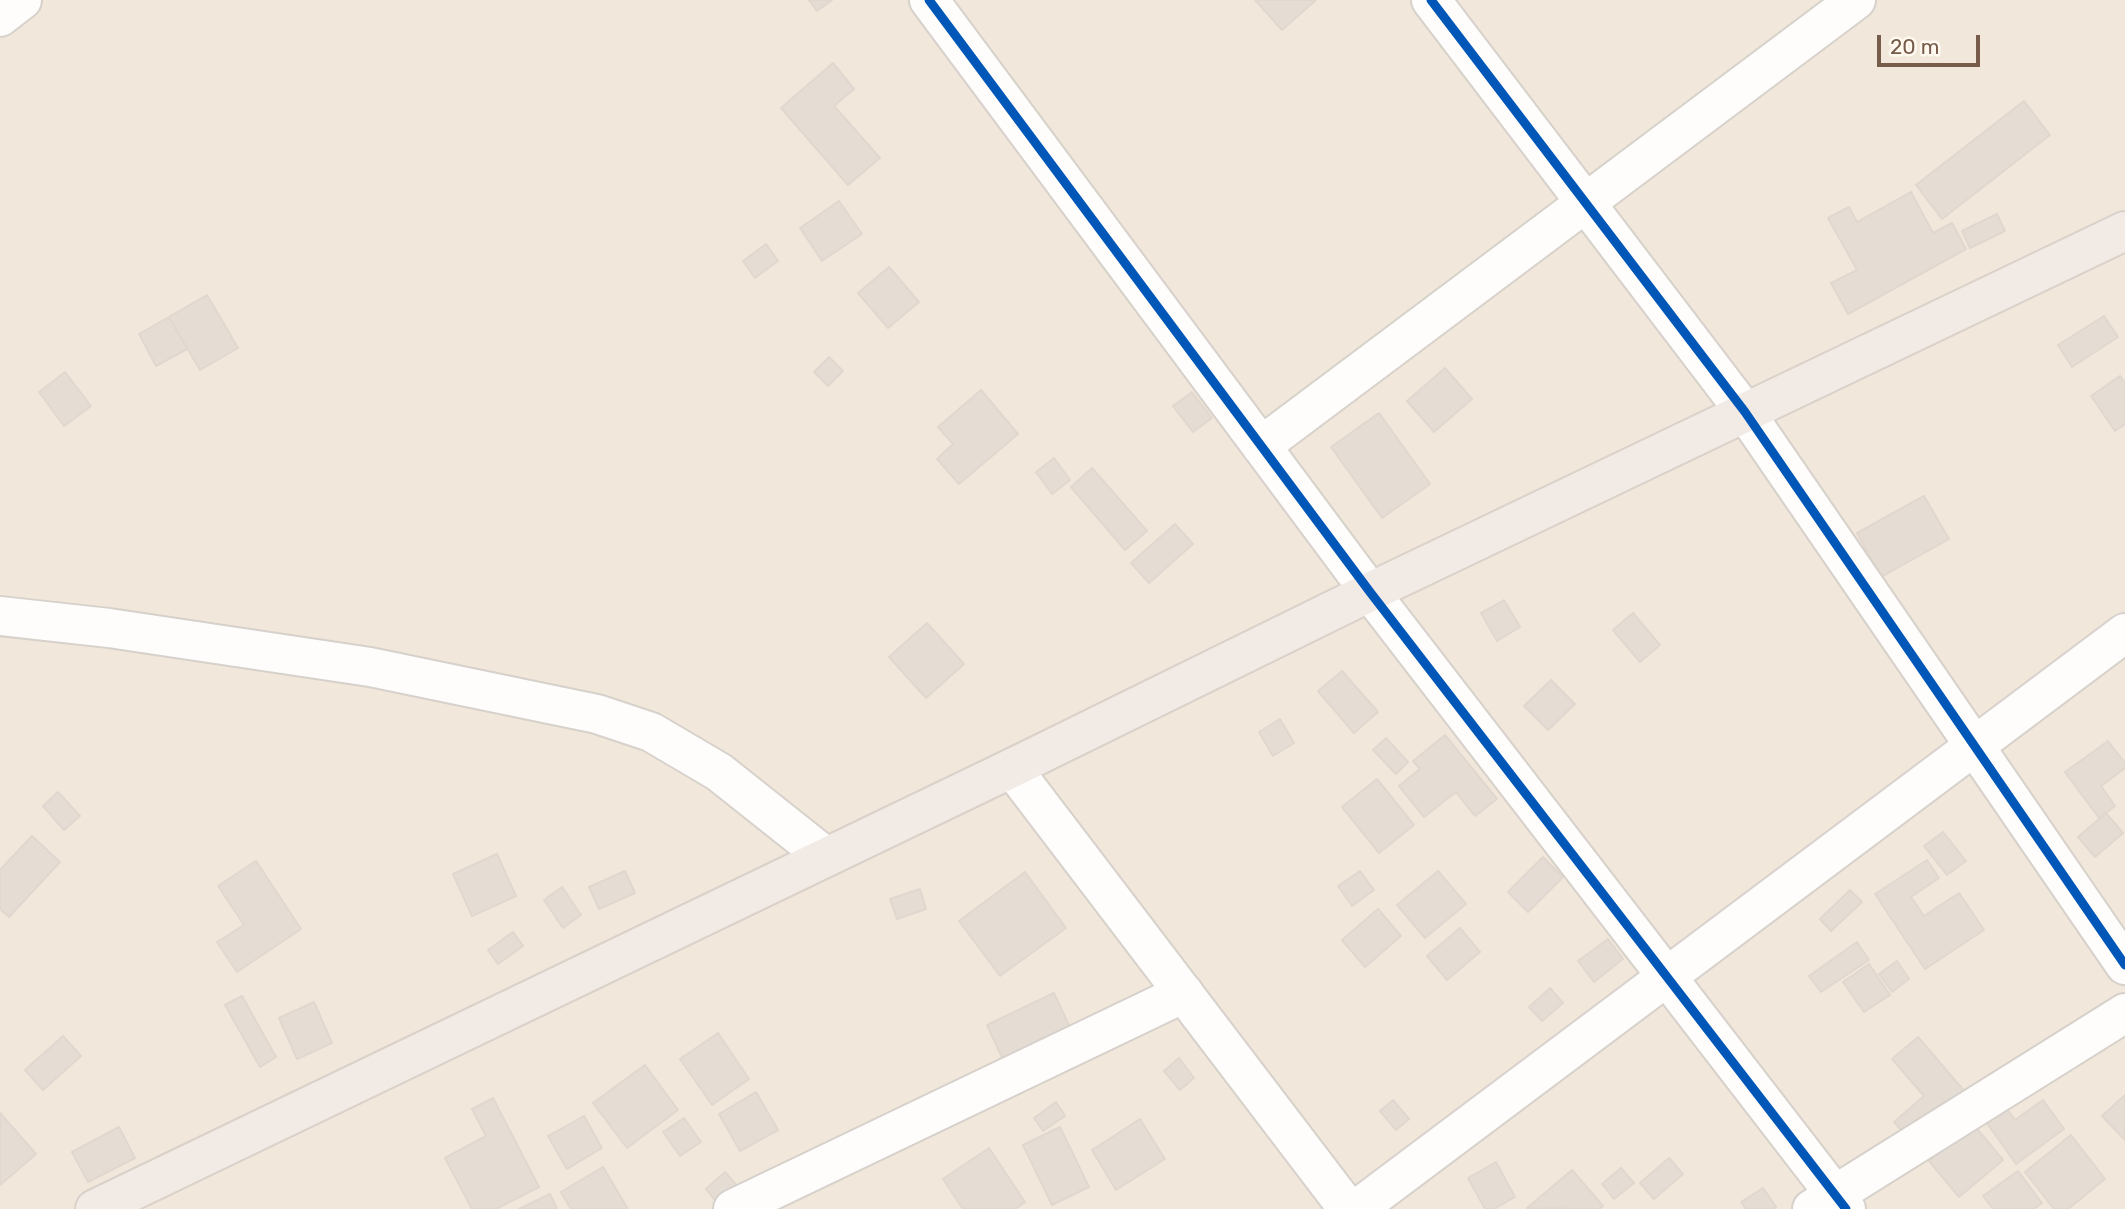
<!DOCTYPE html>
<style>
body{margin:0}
#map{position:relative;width:2125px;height:1209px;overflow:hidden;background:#f8f4ed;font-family:Rubik,sans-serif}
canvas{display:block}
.scale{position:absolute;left:1877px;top:35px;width:103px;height:32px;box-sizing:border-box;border:4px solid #785c4b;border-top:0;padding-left:9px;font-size:21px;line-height:24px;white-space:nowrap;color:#785c4b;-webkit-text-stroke:5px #fff9ef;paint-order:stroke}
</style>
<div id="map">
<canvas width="2125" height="1209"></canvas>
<div class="scale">20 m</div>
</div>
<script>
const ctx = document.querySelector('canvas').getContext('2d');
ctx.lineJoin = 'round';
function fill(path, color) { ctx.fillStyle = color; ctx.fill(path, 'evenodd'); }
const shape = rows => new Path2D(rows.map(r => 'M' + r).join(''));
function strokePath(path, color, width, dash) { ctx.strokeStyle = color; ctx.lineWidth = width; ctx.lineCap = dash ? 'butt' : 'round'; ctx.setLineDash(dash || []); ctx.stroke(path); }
fill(shape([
 [0,0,2125,0,2125,1209,0,1209]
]), '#f1e7da');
const building = shape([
 [809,0,832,0,817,11,809,0],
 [1255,0,1316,0,1282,30,1255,0],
 [833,63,854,89,834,106,880,158,848,185,781,108,833,63],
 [2024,101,2050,135,1942,219,1916,185,2024,101],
 [1911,192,1933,233,1952,223,1966,249,1848,314,1831,283,1857,270,1828,218,1849,207,1857,222,1911,192],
 [839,201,862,234,822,261,800,228,839,201],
 [1997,214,2005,231,1970,248,1962,231,1997,214],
 [766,244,778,261,755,278,743,261,766,244],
 [889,267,919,302,888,328,858,293,889,267],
 [207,295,238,348,200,370,169,317,207,295],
 [2104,316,2118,337,2072,367,2058,345,2104,316],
 [169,317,187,349,156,366,139,334,169,317],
 [829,357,843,371,828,386,814,372,829,357],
 [1445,368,1472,399,1434,432,1407,401,1445,368],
 [65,372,91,406,64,426,39,392,65,372],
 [2120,376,2125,383,2125,424,2115,431,2091,396,2120,376],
 [981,390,1018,434,959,484,937,459,953,444,938,427,981,390],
 [1192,392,1212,418,1193,432,1173,406,1192,392],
 [1379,413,1430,484,1382,518,1331,447,1379,413],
 [1054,458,1070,480,1052,494,1036,472,1054,458],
 [1092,468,1147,531,1125,550,1071,487,1092,468],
 [1924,496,1949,539,1881,577,1857,533,1924,496],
 [1175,524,1193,544,1149,583,1131,563,1175,524],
 [1504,600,1520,627,1497,641,1481,613,1504,600],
 [1633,613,1660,645,1640,662,1613,630,1633,613],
 [927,623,964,664,926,698,889,657,927,623],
 [1342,671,1378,712,1354,733,1318,691,1342,671],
 [1551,680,1575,704,1548,730,1524,706,1551,680],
 [1280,719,1294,743,1273,756,1259,732,1280,719],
 [1445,735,1497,799,1475,816,1456,792,1424,817,1399,786,1420,769,1413,761,1445,735],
 [1386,738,1408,762,1396,774,1373,750,1386,738],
 [2108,741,2125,763,2125,768,2101,786,2115,806,2099,818,2065,772,2108,741],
 [1377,779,1414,825,1379,853,1342,807,1377,779],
 [58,792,80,816,64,830,43,806,58,792],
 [2106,813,2123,833,2095,857,2078,837,2106,813],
 [1943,832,1966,861,1947,875,1924,846,1943,832],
 [32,836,60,862,9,917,0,909,0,870,32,836],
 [497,854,516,896,472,916,453,874,497,854],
 [1543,857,1563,877,1528,912,1508,892,1543,857],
 [1927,860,1939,878,1911,897,1924,916,1959,893,1984,930,1925,969,1875,894,1927,860],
 [256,861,301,929,237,972,217,942,244,925,218,886,256,861],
 [625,871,635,893,599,909,589,887,625,871],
 [1360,871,1374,890,1352,906,1338,886,1360,871],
 [1438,871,1466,904,1425,938,1397,905,1438,871],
 [1025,872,1066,928,1000,976,959,921,1025,872],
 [562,887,581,915,563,928,544,900,562,887],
 [920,889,926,909,897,919,890,899,920,889],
 [1850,890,1862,902,1831,931,1820,919,1850,890],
 [1378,909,1401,936,1365,967,1342,940,1378,909],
 [1460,928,1480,952,1447,980,1427,956,1460,928],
 [513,932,523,946,498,964,488,950,513,932],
 [1608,939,1623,959,1594,982,1578,961,1608,939],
 [1857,942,1869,960,1821,992,1809,976,1857,942],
 [1897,961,1909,979,1892,992,1879,974,1897,961],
 [1869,964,1890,995,1864,1012,1843,982,1869,964],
 [1550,988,1563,1003,1542,1021,1529,1007,1550,988],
 [1054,993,1072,1032,1005,1064,987,1025,1054,993],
 [242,996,276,1057,260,1067,225,1005,242,996],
 [314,1002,332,1043,297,1059,279,1018,314,1002],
 [718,1033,749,1079,712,1105,680,1059,718,1033],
 [63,1036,81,1056,43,1090,25,1070,63,1036],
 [1918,1037,1978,1107,1922,1154,1894,1122,1924,1096,1892,1059,1918,1037],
 [1179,1058,1194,1078,1180,1090,1164,1071,1179,1058],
 [645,1065,678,1110,627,1148,593,1103,645,1065],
 [756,1092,778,1130,740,1151,719,1114,756,1092],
 [2125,1095,2125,1140,2102,1116,2125,1095],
 [493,1098,539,1187,496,1209,472,1209,445,1158,486,1136,472,1109,493,1098],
 [1393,1100,1409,1119,1396,1130,1380,1111,1393,1100],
 [2043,1100,2064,1129,2016,1164,1984,1119,2004,1105,2015,1120,2043,1100],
 [1056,1102,1065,1116,1043,1131,1034,1118,1056,1102],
 [0,1113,36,1154,0,1185,0,1113],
 [584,1116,602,1148,567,1169,548,1136,584,1116],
 [684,1118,701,1142,680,1156,663,1132,684,1118],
 [1140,1119,1165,1159,1116,1190,1092,1150,1140,1119],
 [1973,1124,2003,1160,1959,1197,1929,1161,1973,1124],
 [119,1127,135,1158,88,1182,72,1152,119,1127],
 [1060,1127,1089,1187,1052,1205,1023,1145,1060,1127],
 [2071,1135,2105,1179,2068,1209,2054,1209,2025,1172,2071,1135],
 [989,1148,1025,1202,1015,1209,963,1209,943,1179,989,1148],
 [1669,1158,1683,1174,1654,1199,1640,1183,1669,1158],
 [1496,1162,1515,1197,1494,1209,1485,1209,1468,1178,1496,1162],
 [603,1167,628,1209,571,1209,561,1192,603,1167],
 [1621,1168,1634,1183,1614,1199,1602,1184,1621,1168],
 [1572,1170,1603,1206,1599,1209,1527,1208,1572,1170],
 [2018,1171,2042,1203,2034,1209,1993,1209,1983,1196,2018,1171],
 [725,1172,744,1194,722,1209,706,1189,725,1172],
 [1763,1188,1776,1207,1772,1209,1746,1209,1741,1202,1763,1188],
 [550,1194,557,1209,519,1209,550,1194]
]);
fill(building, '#e5ddd4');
strokePath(building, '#e1d7cf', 2);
const minor = shape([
 [929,0,1370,592,1846,1209],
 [1431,0,1745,412,2125,965],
 [0,17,22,0],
 [1261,446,1856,0],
 [0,616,109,628,370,667,597,714,651,732,719,772,826,857],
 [1012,768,1348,1209],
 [733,1209,1184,993],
 [1357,1209,2125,633],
 [1812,1209,2125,1013]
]);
const highway = shape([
 [95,1209,1012,768,1370,592,2125,231]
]);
strokePath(minor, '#d7d1cb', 42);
strokePath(highway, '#dad1ca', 42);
strokePath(minor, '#fefdfc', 38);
strokePath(highway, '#f2eae5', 38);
strokePath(shape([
 [929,0,1370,592,1846,1209],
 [1431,0,1745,412,2125,965]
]), '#0057b8', 9);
</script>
